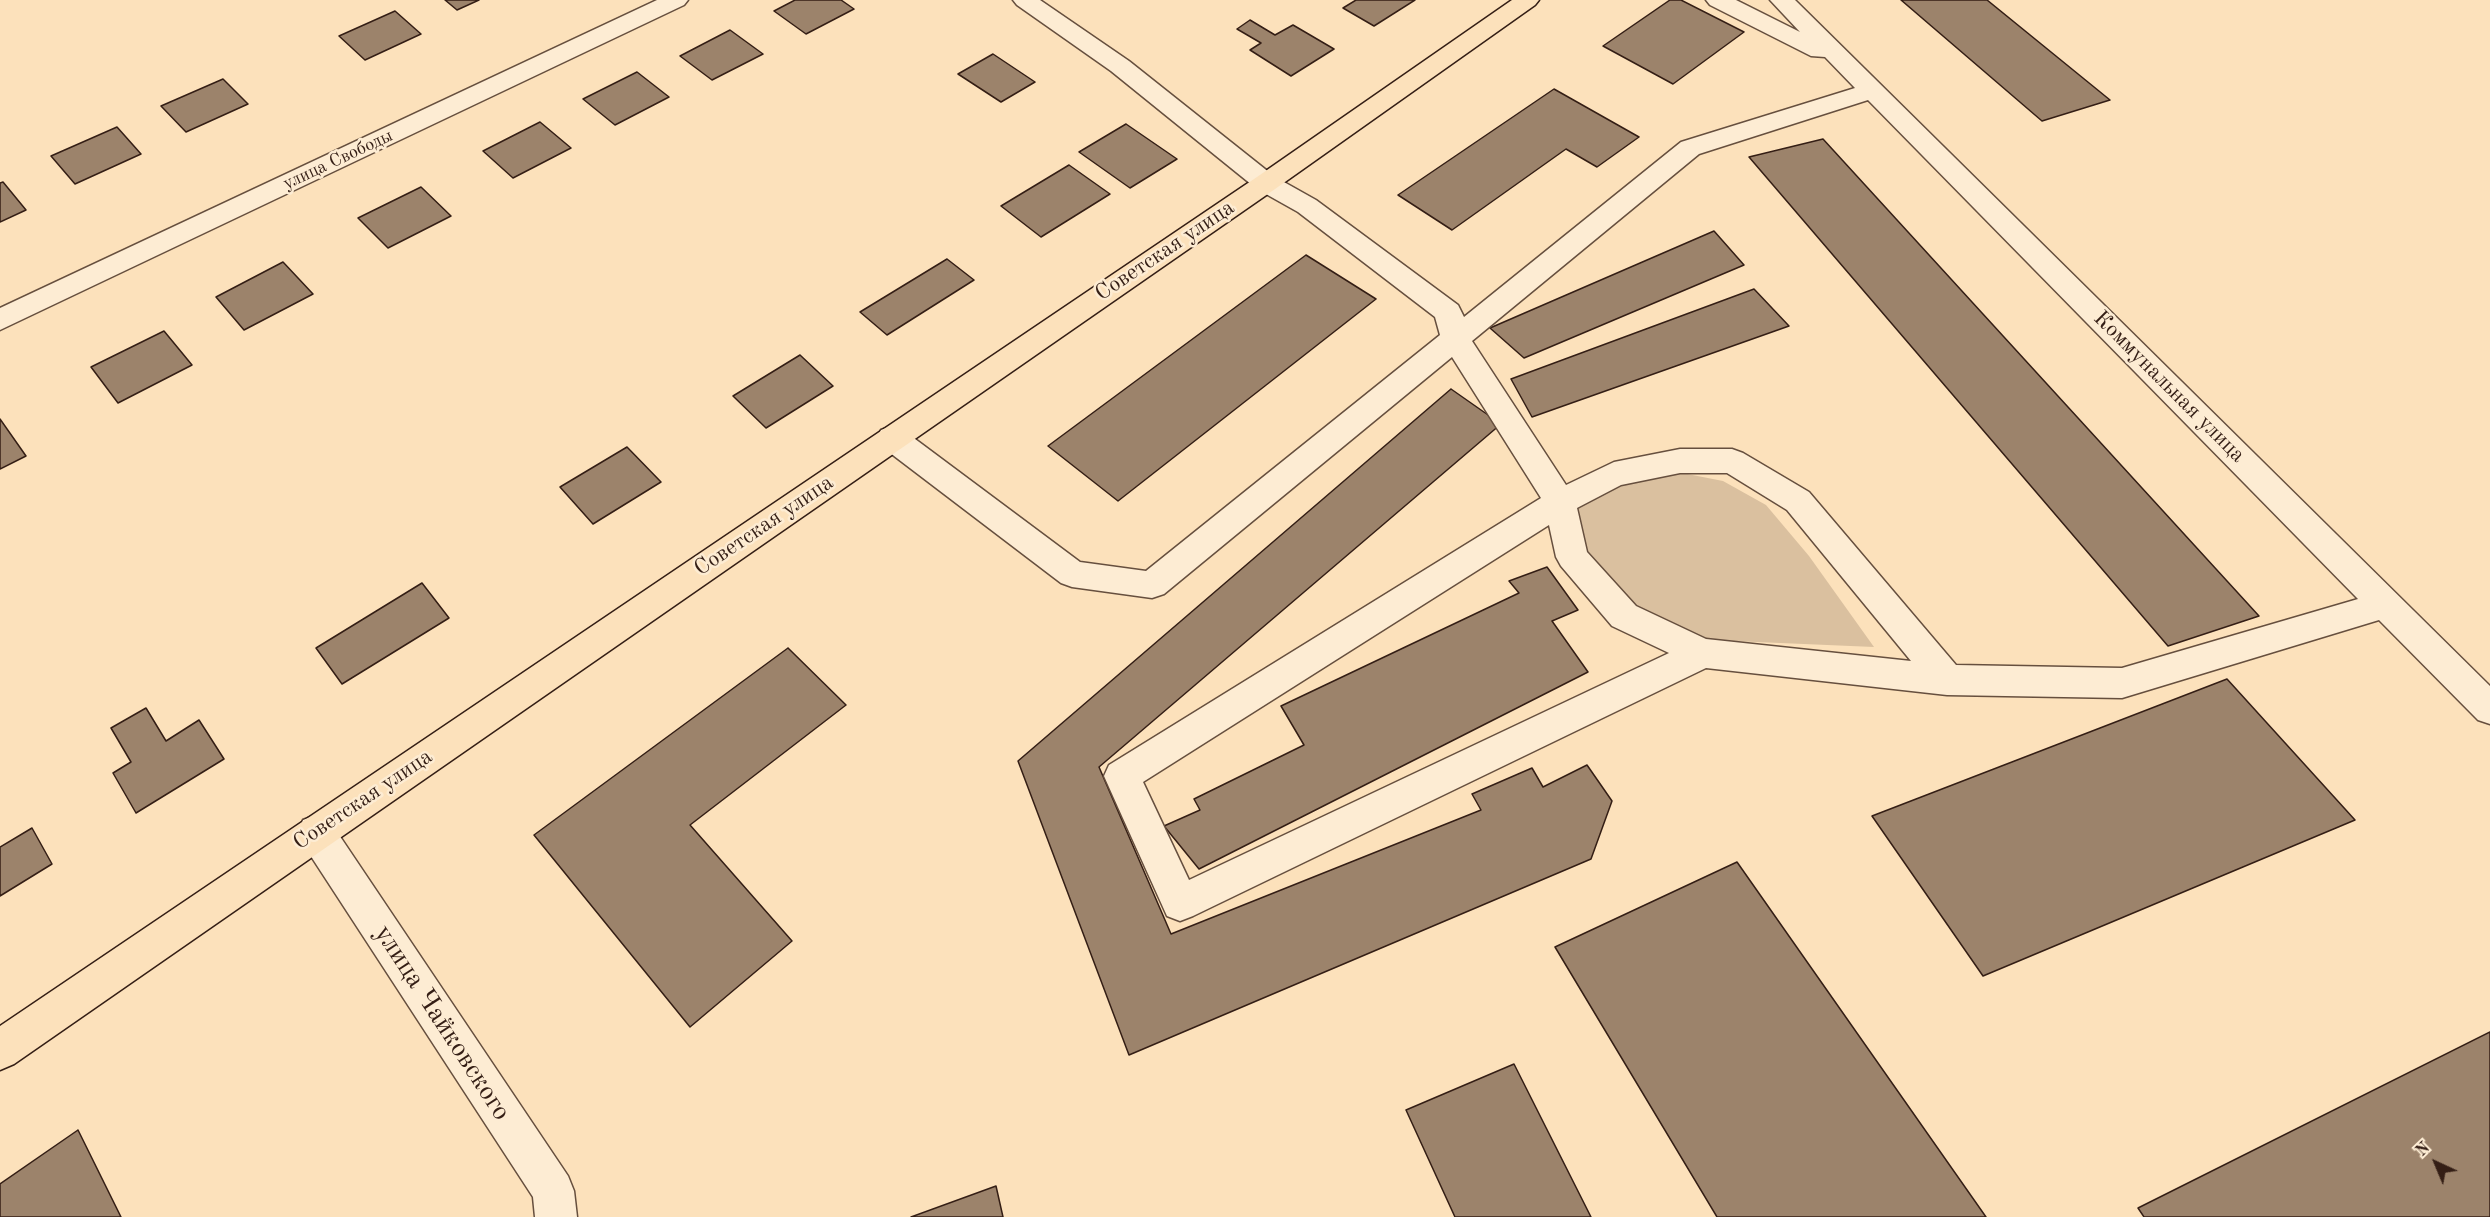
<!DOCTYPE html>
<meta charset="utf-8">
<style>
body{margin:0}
#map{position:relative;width:2490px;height:1217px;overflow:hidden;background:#fce1bb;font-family:"Old Standard TT",serif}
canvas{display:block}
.north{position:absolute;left:2406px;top:1133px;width:60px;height:60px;-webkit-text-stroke:4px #fdecd3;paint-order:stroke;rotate:316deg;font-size:16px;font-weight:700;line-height:24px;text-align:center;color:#341e15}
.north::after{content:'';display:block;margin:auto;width:21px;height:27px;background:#341e15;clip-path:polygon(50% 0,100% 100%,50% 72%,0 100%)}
</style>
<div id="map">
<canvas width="2490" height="1217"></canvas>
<div class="north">N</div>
</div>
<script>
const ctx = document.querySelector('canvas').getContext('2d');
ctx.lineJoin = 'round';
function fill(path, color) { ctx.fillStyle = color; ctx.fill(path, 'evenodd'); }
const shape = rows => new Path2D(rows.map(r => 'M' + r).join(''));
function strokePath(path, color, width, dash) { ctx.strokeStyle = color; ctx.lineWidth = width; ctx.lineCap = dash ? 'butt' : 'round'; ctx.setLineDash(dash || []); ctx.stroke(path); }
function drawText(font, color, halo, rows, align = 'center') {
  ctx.font = font + ' "Old Standard TT",serif'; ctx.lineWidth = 5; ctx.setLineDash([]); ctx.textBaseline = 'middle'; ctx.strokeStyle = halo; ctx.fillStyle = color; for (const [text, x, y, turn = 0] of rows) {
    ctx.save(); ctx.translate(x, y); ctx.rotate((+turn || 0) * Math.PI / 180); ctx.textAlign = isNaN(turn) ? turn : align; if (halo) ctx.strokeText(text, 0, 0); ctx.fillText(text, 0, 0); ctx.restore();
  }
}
fill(shape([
 [1672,471,1723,481,1766,505,1809,556,1874,647,1710,640,1673,631,1631,611,1592,571,1569,527,1574,498,1601,486]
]), '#dac09f');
const building = shape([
 [445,0,479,0,457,10,445,0],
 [795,0,841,0,854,9,806,34,774,11,795,0],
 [1356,0,1415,0,1374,26,1343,8,1356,0],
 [1670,0,1681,0,1744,32,1673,84,1603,46,1670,0],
 [1901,0,1987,0,2110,100,2042,121,1901,0],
 [395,11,421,34,365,60,339,36,395,11],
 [1250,20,1275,35,1293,25,1334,49,1291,76,1250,50,1261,43,1237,29,1250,20],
 [730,30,763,54,712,80,680,56,730,30],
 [993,54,1035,82,1001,102,958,74,993,54],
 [637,72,669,97,615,125,583,99,637,72],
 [223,79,248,104,186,132,161,106,223,79],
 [1554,89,1639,137,1597,167,1566,149,1452,230,1398,195,1554,89],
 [540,122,571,148,513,178,483,151,540,122],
 [1126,124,1177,159,1130,188,1079,152,1126,124],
 [117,127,141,154,75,184,51,156,117,127],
 [1823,139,2259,616,2168,646,1749,157,1823,139],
 [1069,165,1110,194,1041,237,1001,206,1069,165],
 [3,182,26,210,0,222,0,183,3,182],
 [421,187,451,216,388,248,358,218,421,187],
 [1714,231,1744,265,1524,358,1490,328,1714,231],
 [1306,255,1376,299,1118,501,1048,446,1306,255],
 [947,259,974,280,887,335,860,312,947,259],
 [283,262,313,294,244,330,216,297,283,262],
 [1754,289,1789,326,1532,417,1511,379,1754,289],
 [164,331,192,365,118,403,91,367,164,331],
 [800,355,833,386,766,428,733,396,800,355],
 [1451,389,1501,424,1099,767,1171,934,1481,810,1472,794,1532,768,1543,787,1587,765,1612,801,1591,859,1129,1055,1018,761,1451,389],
 [0,419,26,456,0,469,0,419],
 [627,447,661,482,593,524,560,487,627,447],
 [1547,567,1578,610,1552,621,1588,672,1199,869,1164,826,1200,810,1194,799,1304,745,1281,706,1519,593,1509,581,1547,567],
 [422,583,449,618,342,684,316,648,422,583],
 [788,648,846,705,690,825,792,941,690,1027,534,835,788,648],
 [2227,679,2355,820,1983,976,1872,816,2227,679],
 [146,708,166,741,199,720,224,759,136,813,113,773,131,762,111,728,146,708],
 [32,828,52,864,0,896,0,847,32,828],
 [1737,862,1986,1217,1717,1217,1555,947,1737,862],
 [2490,1032,2490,1217,2144,1217,2138,1208,2490,1032],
 [1514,1064,1591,1217,1455,1217,1406,1110,1514,1064],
 [78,1130,121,1217,0,1217,0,1184,78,1130],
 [996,1186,1003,1217,911,1217,996,1186]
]);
fill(building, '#9c836b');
strokePath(building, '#341e15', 1.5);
const minor = shape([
 [657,0,688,0,684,5,0,330,0,308,657,0],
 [1013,0,1040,0,1129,61,1275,177,1316,200,1458,305,1464,317,1681,142,1855,88,1825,57,1811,56,1710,5,1706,0,1736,0,1800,32,1770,0,1795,0,2490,686,2490,724,2478,720,2379,620,2122,698,1947,695,1706,668,1193,916,1180,921,1167,916,1104,776,1109,765,1541,498,1452,357,1164,594,1152,598,1072,587,1061,583,881,446,877,438,881,430,892,426,903,430,1080,562,1146,571,1440,335,1435,317,1298,212,1257,189,1111,71,1017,5,1013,0],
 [1868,100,2358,599,2122,668,1956,665,1809,492,1743,453,1732,449,1680,449,1614,462,1566,485,1472,341,1699,154,1868,100],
 [1680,473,1727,473,1787,510,1911,661,1706,639,1636,606,1587,552,1577,508,1621,485,1680,473],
 [1549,525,1556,557,1561,566,1612,626,1669,653,1189,880,1143,782,1549,525],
 [316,815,329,820,568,1176,574,1191,577,1217,535,1217,533,1197,303,844,298,832,303,820,316,815]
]);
const major = shape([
 [1512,0,1539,0,1535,5,1275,189,14,1064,0,1070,0,1026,1257,177,1512,0]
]);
strokePath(minor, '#664f3e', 3);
strokePath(major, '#341e15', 3);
fill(minor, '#fdecd3');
fill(major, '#fce1bb');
drawText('18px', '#341e15', '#fdecd3', [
 ["улица Свободы",338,160,-25]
]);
drawText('22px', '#341e15', '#fdecd3', [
 ["Советская улица",1165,251,-34],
 ["Коммунальная улица",2169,387,45],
 ["Советская улица",764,526,-34],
 ["Советская улица",363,800,-34]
]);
drawText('27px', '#341e15', '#fdecd3', [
 ["улица Чайковского",442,1023,57]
]);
</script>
